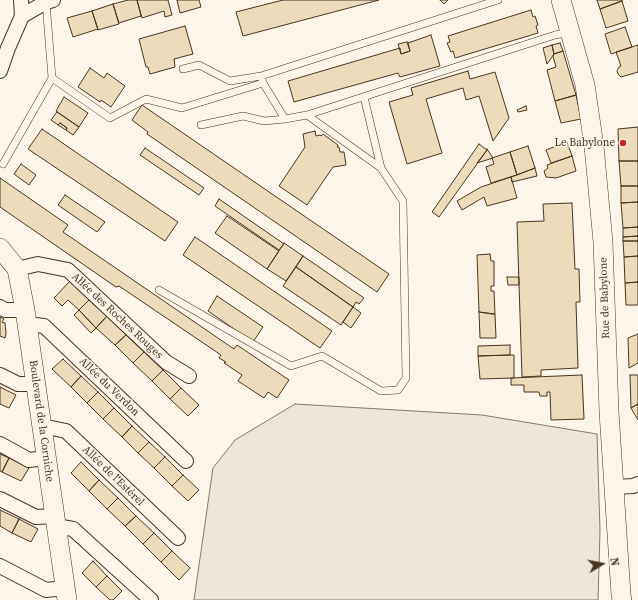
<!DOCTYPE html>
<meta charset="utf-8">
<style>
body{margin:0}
#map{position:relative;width:638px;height:600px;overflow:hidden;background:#fbf6e9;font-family:"Source Serif 4",serif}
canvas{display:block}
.north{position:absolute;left:582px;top:544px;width:40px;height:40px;-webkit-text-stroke:3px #fbf6e9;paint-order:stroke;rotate:80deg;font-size:11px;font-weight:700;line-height:16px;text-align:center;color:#4a3520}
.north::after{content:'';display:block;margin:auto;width:14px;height:18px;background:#4a3520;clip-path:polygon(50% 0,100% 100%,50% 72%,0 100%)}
</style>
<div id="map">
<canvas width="638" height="600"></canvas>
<div class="north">N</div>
</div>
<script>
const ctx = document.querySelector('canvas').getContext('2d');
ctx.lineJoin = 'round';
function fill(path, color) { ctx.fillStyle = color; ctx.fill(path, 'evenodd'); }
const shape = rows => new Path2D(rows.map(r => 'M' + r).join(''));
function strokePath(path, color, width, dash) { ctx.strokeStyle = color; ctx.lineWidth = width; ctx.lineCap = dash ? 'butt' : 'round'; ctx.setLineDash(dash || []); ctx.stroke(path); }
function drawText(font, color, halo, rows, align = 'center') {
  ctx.font = font + ' "Source Serif 4",serif'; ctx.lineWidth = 3; ctx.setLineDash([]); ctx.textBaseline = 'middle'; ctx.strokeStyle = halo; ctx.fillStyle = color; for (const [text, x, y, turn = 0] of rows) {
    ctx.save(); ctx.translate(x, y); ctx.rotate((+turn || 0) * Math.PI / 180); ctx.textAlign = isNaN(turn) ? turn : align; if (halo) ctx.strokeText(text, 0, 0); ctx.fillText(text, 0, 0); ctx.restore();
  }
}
const green = shape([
 [295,404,482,415,597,434,600,531,598,600,194,600,213,468,235,440,295,404]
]);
fill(green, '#ede6d9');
strokePath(green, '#887966', 1);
const building = shape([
 [128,0,137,0,141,16,119,23,113,4,128,0],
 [137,0,168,0,172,15,165,17,164,11,142,18,137,0],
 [177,0,199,0,201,7,180,13,177,0],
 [283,0,379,0,243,36,236,12,283,0],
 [440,0,448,0,444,4,440,0],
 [597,0,622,0,622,1,600,9,597,0],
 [622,1,628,21,606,28,600,9,622,1],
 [113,4,119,24,98,30,92,11,113,4],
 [531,10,533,17,535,16,538,25,536,26,538,33,455,58,453,51,451,52,447,43,450,42,448,36,531,10],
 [92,11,98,29,73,37,67,18,92,11],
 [185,26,193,54,174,59,175,67,150,74,148,67,146,67,139,39,185,26],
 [625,27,632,47,611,54,605,34,625,27],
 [431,35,440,66,400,77,398,73,294,102,288,81,400,48,401,54,410,51,408,43,431,35],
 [407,42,410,51,401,54,398,44,407,42],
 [560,43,563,51,554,54,552,45,560,43],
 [552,45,554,54,547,64,543,48,552,45],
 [638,45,638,72,621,77,618,74,617,71,619,67,621,66,616,52,638,45],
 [563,51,576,95,555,101,547,70,556,67,553,56,554,54,563,51],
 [90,68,104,78,107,73,125,86,111,107,101,100,100,102,78,87,90,68],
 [468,71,470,79,495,72,509,118,493,141,479,96,466,100,463,88,426,99,442,153,407,164,389,102,413,95,411,88,468,71],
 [576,95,581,119,561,123,555,101,576,95],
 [64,97,88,113,79,127,56,111,64,97],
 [142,105,389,274,377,292,147,134,148,132,132,120,142,105],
 [526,106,527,110,518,112,517,110,526,106],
 [57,112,79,127,73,135,66,130,67,128,60,123,58,125,51,120,57,112],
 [60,123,67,128,66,130,58,125,60,123],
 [638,127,638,161,619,161,618,129,638,127],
 [42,129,178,222,165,241,28,149,42,129],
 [315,131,316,136,320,135,321,136,323,134,338,145,337,147,339,147,340,152,344,152,346,165,333,167,307,205,279,186,305,147,303,134,315,131],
 [567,142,572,156,551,163,546,150,567,142],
 [479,144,487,150,439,217,432,212,479,144],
 [528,146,535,168,517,175,510,152,528,146],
 [145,148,204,188,199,195,140,155,145,148],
 [487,149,493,158,477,163,487,150,487,149],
 [510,152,517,175,491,183,486,167,494,164,492,158,510,152],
 [572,156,576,171,556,178,546,177,544,171,548,168,547,165,572,156],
 [619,161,638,161,638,186,621,186,619,161],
 [21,164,36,175,29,185,14,174,21,164],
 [535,168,537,176,512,182,511,177,535,168],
 [511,177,517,198,487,206,484,197,462,210,457,201,481,187,511,177],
 [0,178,68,225,63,232,234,349,237,345,289,380,277,398,268,392,264,398,238,381,242,375,224,363,226,362,219,358,221,355,119,286,116,287,0,207,0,178],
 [621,186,638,186,638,202,621,203,621,186],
 [65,195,105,222,97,232,58,205,65,195],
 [219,199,284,244,279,250,215,206,219,199],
 [638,202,638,227,623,228,621,203,638,202],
 [572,203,575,269,579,269,580,302,576,302,578,368,541,370,541,376,522,377,517,222,544,221,543,204,572,203],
 [227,216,279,251,267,269,215,233,227,216],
 [638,227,638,236,623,237,623,228,638,227],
 [638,236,638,241,623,241,623,237,638,236],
 [195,237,332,331,320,348,183,255,195,237],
 [623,241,638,241,638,256,624,257,623,241],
 [284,243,303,256,286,281,267,269,284,243],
 [490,254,491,261,494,261,494,286,491,286,491,291,494,291,495,314,492,314,479,312,477,255,490,254],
 [303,256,364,298,359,304,356,302,353,307,296,267,303,256],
 [638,256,638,282,625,283,624,257,638,256],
 [296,267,353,307,341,325,283,286,296,267],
 [507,277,519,277,519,285,508,285,507,277],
 [70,281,89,300,79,310,68,300,62,306,54,298,70,281],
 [638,282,638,305,626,305,625,283,638,282],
 [217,296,263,327,253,342,208,311,217,296],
 [89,300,107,316,96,328,79,310,89,300],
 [353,307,361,313,351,328,343,322,353,307],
 [79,310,96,328,91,333,74,315,79,310],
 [479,312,495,314,496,338,480,338,479,312],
 [107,316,126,335,115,345,96,328,107,316],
 [0,317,4,319,2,322,5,323,6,334,5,338,0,336,0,317],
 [638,334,638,363,629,368,628,338,638,334],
 [126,335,144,352,133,363,115,345,126,335],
 [510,345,510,355,478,356,478,346,510,345],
 [144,352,163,370,152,381,133,363,144,352],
 [510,355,514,355,514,378,480,379,478,356,510,355],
 [63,359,81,376,71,387,52,369,63,359],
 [163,370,181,388,170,399,152,381,163,370],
 [582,375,584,419,551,420,550,392,547,392,547,396,540,396,539,392,524,392,524,385,511,385,511,378,582,375],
 [630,375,638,375,638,404,631,408,630,375],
 [81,376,98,392,87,403,71,387,81,376],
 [0,387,16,395,9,408,0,404,0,387],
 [181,388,199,405,188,416,170,399,181,388],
 [98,392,114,408,103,419,87,403,98,392],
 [638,404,638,420,631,408,638,404],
 [114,408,132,426,122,437,103,419,114,408],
 [132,426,149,442,138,453,122,437,132,426],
 [149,442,165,457,154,468,138,453,149,442],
 [0,454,9,458,2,472,0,471,0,454],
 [165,457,183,475,172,486,154,468,165,457],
 [9,458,29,468,21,481,2,472,9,458],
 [81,462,99,480,89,491,71,473,81,462],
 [183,475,199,490,188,501,172,486,183,475],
 [99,480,118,498,107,509,89,491,99,480],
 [118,498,136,516,125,526,107,509,118,498],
 [0,510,19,519,12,533,0,526,0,510],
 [136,516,154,533,143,544,125,526,136,516],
 [19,519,38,529,31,542,12,533,19,519],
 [154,533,172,551,161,562,143,544,154,533],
 [172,551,190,568,179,580,161,562,172,551],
 [93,561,107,576,96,587,82,573,93,561],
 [107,576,122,591,113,600,110,600,96,587,107,576]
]);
fill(building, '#ecdcbc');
strokePath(building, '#4a3520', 1);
const lane = shape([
 [46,2,52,78],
 [183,69,199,65,230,81,261,76],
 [263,83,261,76,498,0],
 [364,97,381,168],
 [307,115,555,35,570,32],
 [201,125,243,116,264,121,285,119],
 [3,164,52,78,110,118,146,99,182,108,263,83,285,119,307,115,381,168,403,201,406,378,398,390,381,391,322,356,291,366,159,290]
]);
const street = shape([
 [21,0,22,16],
 [0,71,8,48,22,16,46,2,53,0],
 [17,269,38,264,68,270,166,362,189,376],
 [0,307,5,310,25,310],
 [27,324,44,326,186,461],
 [0,375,18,384,36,384],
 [42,426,66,431,178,538],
 [0,444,29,460,46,458],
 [615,487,633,486,638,484],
 [0,499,36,517,55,516],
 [56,526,73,529,151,600],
 [0,566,46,590,65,588]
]);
const secondary = shape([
 [561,0,585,85,594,146,603,242,609,412,621,595,622,600],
 [0,248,17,269,25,310,67,600]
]);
strokePath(lane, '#4a3520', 8);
strokePath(street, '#4a3520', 16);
strokePath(secondary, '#4a3520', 20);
strokePath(lane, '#fbf6e9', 7);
strokePath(street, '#fbf6e9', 14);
strokePath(secondary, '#fbf6e9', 19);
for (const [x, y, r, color] of [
 [623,143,4,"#c62828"]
]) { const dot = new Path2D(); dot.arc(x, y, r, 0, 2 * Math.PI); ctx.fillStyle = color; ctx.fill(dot); strokePath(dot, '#fbf6e9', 1.5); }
drawText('11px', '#4a3520', '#fbf6e9', [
 ["Le Babylone",615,143]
], 'right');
drawText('11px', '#4a3520', '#fbf6e9', [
 ["Rue de Babylone",605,298,-92],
 ["Allée des Roches Rouges",117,316,43],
 ["Allée du Verdon",109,387,44],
 ["Boulevard de la Corniche",41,421,82],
 ["Allée de l'Estérel",113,476,44]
]);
</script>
